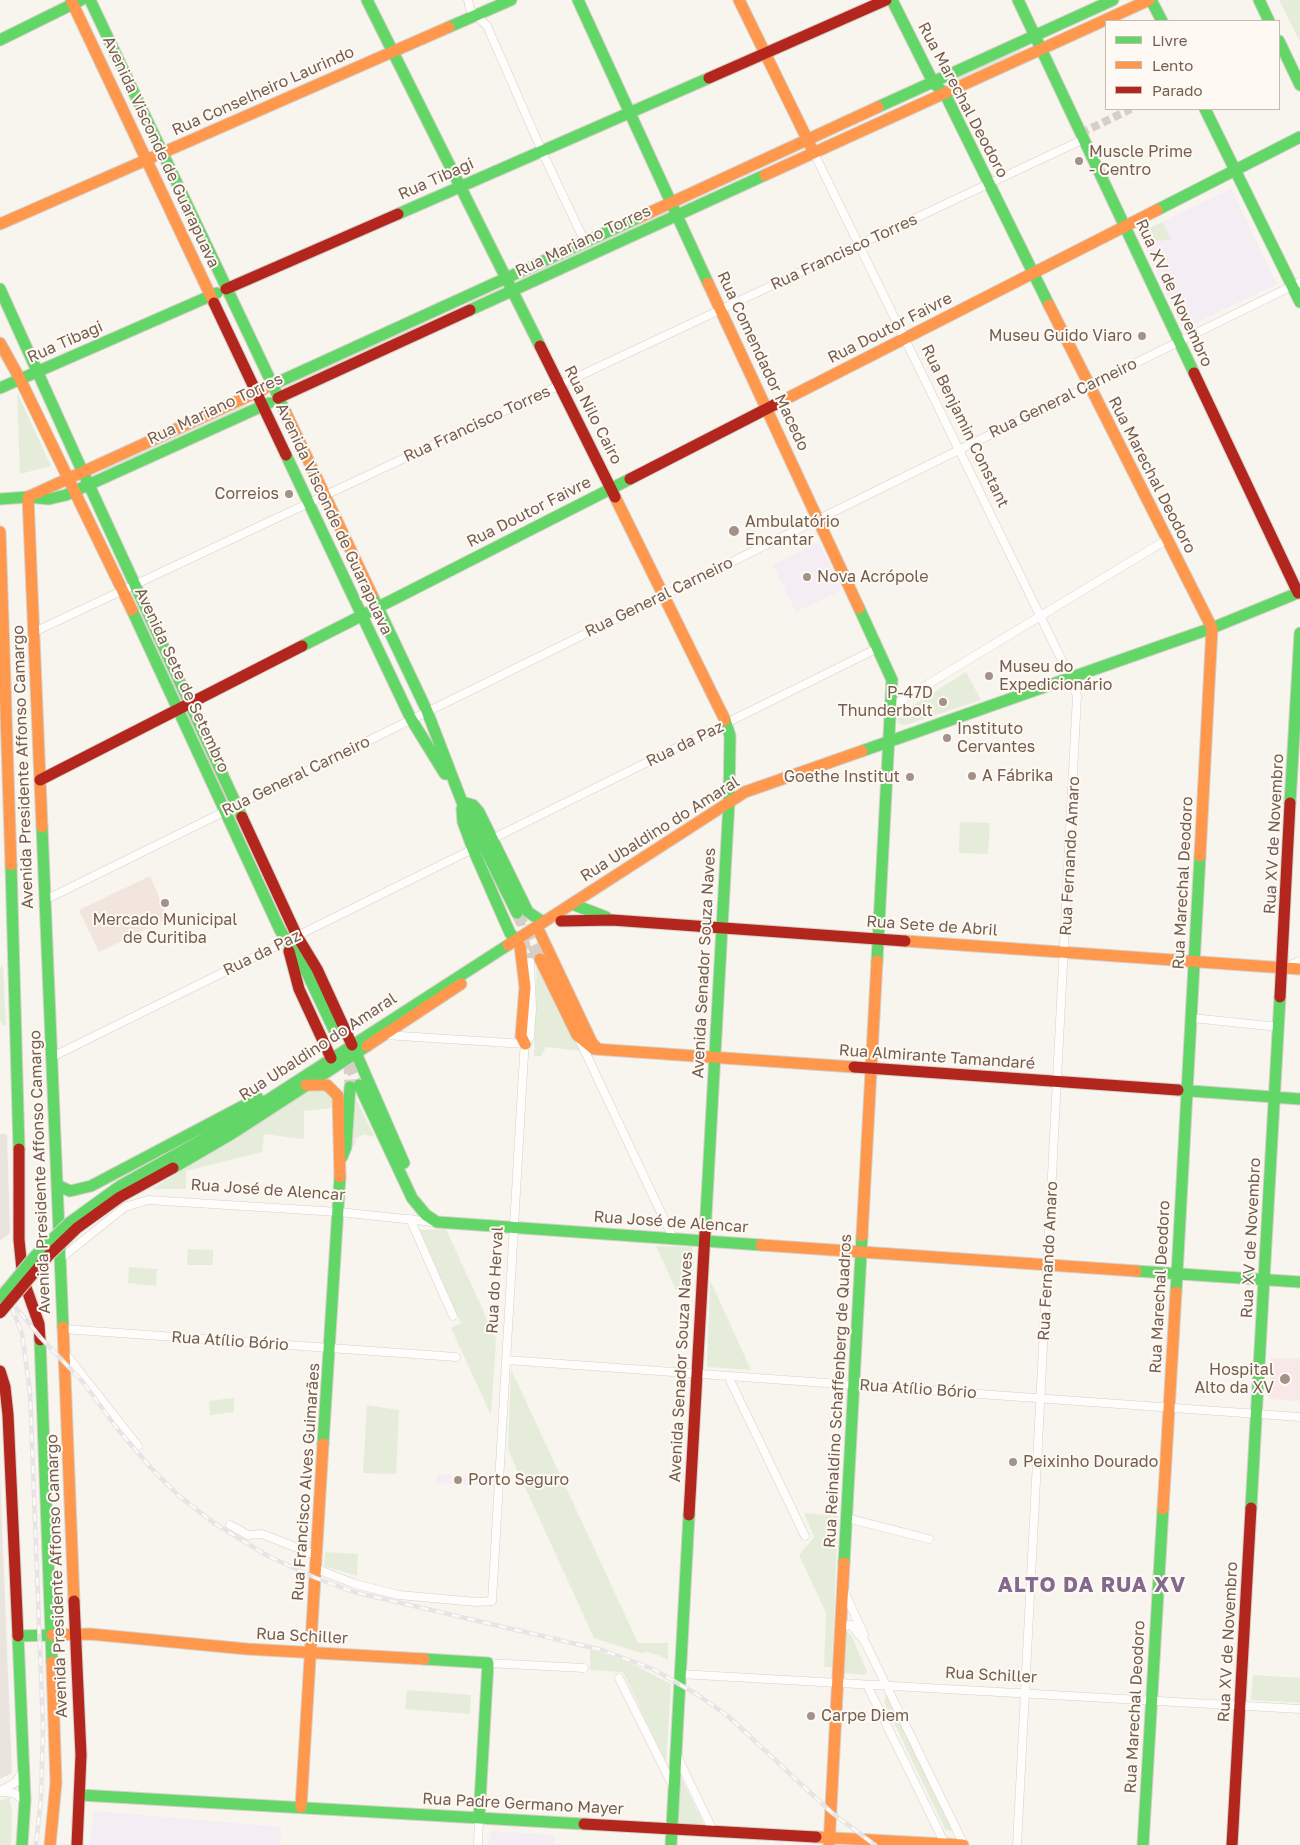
<!DOCTYPE html>
<meta charset="utf-8">
<style>
body{margin:0}
#map{position:relative;width:1300px;height:1845px;overflow:hidden;background:#f8f4ee;font-family:"Golos Text",sans-serif}
canvas{display:block}
.legend{position:absolute;left:1105px;top:20px;width:175px;height:90px;box-sizing:border-box;background:#fef9f2;border:1px solid #c7bbb1;margin:0;padding:6px 9px;list-style:none;font-size:15px;color:#745e50}
.legend li{display:flex;align-items:center;gap:10px;height:25px}
.legend b{width:25px;border:1px solid #c7bbb1}
</style>
<div id="map">
<canvas width="1300" height="1845"></canvas>
<ul class="legend">
<li><b style="height:6px;background:#63d668"></b>Livre</li>
<li><b style="height:6px;background:#ff974d"></b>Lento</li>
<li><b style="height:6px;background:#b3261e"></b>Parado</li>
</ul>
</div>
<script>
const ctx = document.querySelector('canvas').getContext('2d');
ctx.lineJoin = 'round';
function fill(path, color) { ctx.fillStyle = color; ctx.fill(path, 'evenodd'); }
const shape = rows => new Path2D(rows.map(r => 'M' + r).join(''));
function strokePath(path, color, width, dash) { ctx.strokeStyle = color; ctx.lineWidth = width; ctx.lineCap = dash ? 'butt' : 'round'; ctx.setLineDash(dash || []); ctx.stroke(path); }
function drawText(font, color, halo, rows, align = 'center') {
  ctx.font = font + ' "Golos Text",sans-serif'; ctx.lineWidth = 4; ctx.setLineDash([]); ctx.textBaseline = 'middle'; ctx.strokeStyle = halo; ctx.fillStyle = color; for (const [text, x, y, turn = 0] of rows) {
    ctx.save(); ctx.translate(x, y); ctx.rotate((+turn || 0) * Math.PI / 180); ctx.textAlign = isNaN(turn) ? turn : align; if (halo) ctx.strokeText(text, 0, 0); ctx.fillText(text, 0, 0); ctx.restore();
  }
}
fill(shape([
 [150,876,168,918,99,952,79,910]
]), '#f1e5dd');
fill(shape([
 [0,1134,7,1134,10,1233,0,1241],
 [0,1476,12,1773,0,1779]
]), '#eae4df');
fill(shape([
 [1231,189,1277,284,1183,329,1138,233],
 [819,542,842,590,796,612,773,565],
 [437,1474,479,1477,478,1485,437,1483],
 [94,1811,281,1827,280,1845,89,1845],
 [491,1831,555,1835,555,1845,488,1845]
]), '#f5edf4');
fill(shape([
 [1271,1358,1300,1359,1300,1401,1269,1399]
]), '#f8e8e7');
fill(shape([
 [1279,0,1300,0,1300,39,1299,40],
 [1019,46,1024,57,959,86,954,74],
 [664,208,668,218,525,284,520,273],
 [1163,222,1171,240,1142,241,1138,233],
 [417,320,441,324,291,391,285,380],
 [17,392,51,466,20,474],
 [244,400,249,410,105,477,100,466],
 [966,672,981,700,906,725,899,724,897,719,901,713],
 [960,822,990,823,988,854,959,853],
 [537,960,581,1051,546,1047,541,1056,534,1056],
 [3,964,6,1025,3,1025,0,1020,0,969],
 [325,1090,331,1094,334,1108,304,1111,304,1139,264,1134,262,1152,186,1171,186,1189,152,1189,309,1091],
 [356,1099,374,1135,370,1137,365,1134,356,1138,355,1145,351,1147],
 [446,1229,496,1339,491,1415,451,1328,461,1323,420,1230],
 [656,1246,693,1247,692,1291,676,1290],
 [188,1249,213,1250,213,1265,187,1265],
 [129,1267,157,1269,156,1286,128,1283],
 [710,1280,751,1370,707,1367],
 [511,1369,638,1643,668,1643,668,1660,658,1655,643,1651,644,1654,594,1638,508,1450],
 [234,1398,234,1412,210,1415,209,1401],
 [367,1405,399,1410,396,1474,363,1473],
 [804,1513,838,1516,832,1667,824,1667,826,1613,799,1555,814,1537],
 [325,1552,358,1554,357,1576,324,1566],
 [847,1632,851,1635,867,1671,865,1675,844,1673,844,1633],
 [590,1649,626,1661,671,1684,666,1763,623,1672,590,1670],
 [1253,1675,1300,1678,1300,1703,1251,1700],
 [407,1690,471,1695,470,1714,405,1709],
 [888,1696,953,1828,951,1831,945,1829,884,1702,885,1698],
 [680,1775,704,1825,677,1823],
 [9,1797,12,1811,11,1845,0,1845,0,1801]
]), '#e5edda');
strokePath(shape([
 [1081,133,1131,109],
 [520,918,530,962]
]), '#d7cec6', 8, [8, 4]);
strokePath(shape([
 [349,1063,350,1087]
]), '#d7cec6', 11, [11, 5.5]);
strokePath(shape([
 [517,913,540,959],
 [334,1030,359,1085]
]), '#d7cec6', 12, [12, 6]);
const street = shape([
 [468,0,470,9,487,26,545,158,585,242],
 [814,153,1070,677,1077,696,1017,1845],
 [34,632,1084,139],
 [892,706,1166,540],
 [492,839,878,648],
 [45,900,1300,282],
 [1286,967,1300,961],
 [1192,1018,1279,1027],
 [385,1035,525,1044],
 [580,1041,673,1238],
 [52,1057,473,849],
 [410,1219,453,1316],
 [60,1259,125,1207,148,1200,339,1212,433,1222],
 [63,1329,456,1357],
 [64,1352,138,1446],
 [506,1360,1300,1417],
 [728,1376,805,1536],
 [847,1518,929,1539],
 [230,1525,248,1535,262,1534,318,1556],
 [317,1569,355,1584,399,1595,476,1602,492,1601,524,1055,525,1044,530,1037,532,1008,530,962],
 [844,1591,864,1635],
 [841,1626,851,1625,865,1642,964,1845],
 [488,1663,584,1668],
 [680,1674,1300,1709],
 [619,1678,674,1788],
 [867,1685,945,1844],
 [677,1756,713,1831],
 [0,1791,16,1782,23,1771],
 [0,1792,13,1793,25,1800],
 [478,1845,479,1818]
]);
const fast = shape([
 [90,0,285,411],
 [367,0,540,346],
 [578,0,708,283],
 [892,0,933,82,945,94,1049,305],
 [1018,0,1194,373],
 [1151,0,1162,21],
 [1259,0,1269,21],
 [449,27,511,0],
 [0,40,81,0],
 [1279,41,1300,85],
 [878,107,1113,0],
 [1205,109,1300,302],
 [1157,210,1300,137],
 [398,214,709,78],
 [0,289,80,466],
 [470,310,765,175],
 [272,385,640,217],
 [0,388,217,293],
 [286,455,411,719,445,774],
 [83,472,242,817],
 [0,499,28,497,49,499,66,495,269,403],
 [372,595,427,711,462,802,517,913],
 [859,608,892,680,877,961],
 [132,610,280,930,307,973,334,1030],
 [302,646,630,479],
 [862,751,1212,628,1300,592],
 [462,802,473,805,479,812,528,912,543,922],
 [1290,803,1300,633],
 [462,809,463,822,473,849,510,933,515,939],
 [42,827,63,1327],
 [11,865,19,1149],
 [572,904,606,917],
 [356,1053,404,1163],
 [359,1085,412,1198,426,1215,437,1222,761,1245],
 [1178,1090,1300,1099],
 [342,1157,346,1147,350,1087],
 [168,1159,229,1125,508,945],
 [173,1168,233,1133,367,1046],
 [57,1185,70,1191,91,1186,258,1098],
 [705,1233,729,802,730,736,725,720],
 [1136,1271,1300,1282],
 [1176,1292,1200,856],
 [40,1340,52,1662],
 [323,1444,340,1177],
 [1251,1508,1280,997],
 [844,1563,862,1236],
 [424,1659,488,1663,479,1818],
 [80,1795,584,1824],
 [22,1845,25,1800,18,1636,52,1635],
 [671,1845,689,1515],
 [1143,1845,1163,1509]
]);
const slow = shape([
 [71,0,214,303],
 [739,0,811,147],
 [162,153,449,27],
 [765,175,1149,0],
 [640,217,878,107],
 [0,224,153,157],
 [708,283,859,608],
 [1049,305,1212,628],
 [0,343,20,379,132,610],
 [776,404,1157,210],
 [285,411,372,595],
 [28,497,42,827],
 [28,497,264,389],
 [615,497,725,720],
 [0,532,11,865],
 [1200,856,1212,628],
 [540,933,592,1043,597,1048],
 [905,941,1300,969],
 [508,945,745,792,862,751],
 [520,946,525,987,521,1036,525,1044],
 [540,959,577,1035,594,1049,854,1067],
 [367,1046,461,984],
 [306,1085,327,1085,338,1096,340,1177],
 [862,1236,877,961],
 [761,1245,1136,1271],
 [63,1327,74,1601],
 [1163,1509,1176,1292],
 [52,1635,90,1634,247,1649,424,1659],
 [301,1807,323,1444],
 [816,1837,963,1845],
 [50,1845,56,1783,52,1662],
 [829,1845,844,1563]
]);
const jam = shape([
 [709,78,886,0],
 [226,289,398,214],
 [214,303,286,455],
 [540,346,615,497],
 [1194,373,1298,593],
 [278,398,470,310],
 [630,479,776,404],
 [40,780,302,646],
 [242,817,297,936,317,969,352,1045],
 [561,921,612,920,905,941],
 [289,951,299,989,331,1058],
 [1280,997,1290,803],
 [854,1067,1178,1090],
 [19,1149,19,1240,23,1279,39,1324,40,1340],
 [0,1371,5,1387,8,1415,18,1636],
 [689,1515,705,1233],
 [74,1601,81,1755,77,1845],
 [584,1824,816,1837],
 [1232,1845,1251,1508]
]);
strokePath(street, '#d5d0ca', 9);
strokePath(fast, '#d6d0c9', 13);
strokePath(slow, '#d6d0c9', 13);
strokePath(jam, '#d6d0c9', 13);
strokePath(street, '#fefdfc', 8);
strokePath(fast, '#63d668', 11);
strokePath(slow, '#ff974d', 11);
strokePath(jam, '#b3261e', 11);
const rail = shape([
 [0,1288,40,1337,83,1382,116,1427,151,1468,179,1496,214,1523,268,1556,316,1578,354,1592,602,1650,653,1669,698,1695,728,1716,831,1812,875,1845],
 [12,1308,22,1334,30,1392,43,1727,41,1798,36,1845]
]);
strokePath(rail, '#e6e4e6', 4.5);
strokePath(rail, '#fef9f2', 2.5, [8]);
const fastBridge = shape([
 [0,1298,35,1256,69,1223,120,1186,168,1159]
]);
const jamBridge = shape([
 [0,1313,49,1255,77,1228,120,1197,173,1168]
]);
strokePath(fastBridge, '#d9d1cc', 13, []);
strokePath(jamBridge, '#d9d1cc', 13, []);
strokePath(fastBridge, '#63d668', 11);
strokePath(jamBridge, '#b3261e', 11);
for (const [x, y, r, color] of [
 [1079,161,5,"#a29287"],
 [1142,336,5,"#a29287"],
 [289,494,5,"#a29287"],
 [734,531,6,"#a29287"],
 [807,577,5,"#a29287"],
 [989,676,5,"#a29287"],
 [943,702,5,"#a29287"],
 [947,738,5,"#a29287"],
 [972,776,5,"#a29287"],
 [910,777,5,"#a29287"],
 [165,903,5,"#a29287"],
 [1285,1379,6,"#a29287"],
 [1013,1462,5,"#a29287"],
 [458,1480,5,"#a29287"],
 [811,1716,5,"#a29287"]
]) { const dot = new Path2D(); dot.arc(x, y, r, 0, 2 * Math.PI); ctx.fillStyle = color; ctx.fill(dot); strokePath(dot, '#fef9f2', 2); }
drawText('16px', '#745e50', '#fef9f2', [
 ["Rua Conselheiro Laurindo",263,91,-24],
 ["Rua Marechal Deodoro",963,100,62],
 ["Avenida Visconde de Guarapuava",161,152,65],
 ["Rua Tibagi",436,179,-24],
 ["Rua Mariano Torres",583,241,-25],
 ["Rua Francisco Torres",844,252,-25],
 ["Rua XV de Novembro",1174,293,65],
 ["Rua Doutor Faivre",890,328,-27],
 ["Rua Tibagi",65,342,-24],
 ["Rua Comendador Macedo",763,361,65],
 ["Rua General Carneiro",1063,398,-26],
 ["Rua Mariano Torres",215,409,-25],
 ["Rua Nilo Cairo",593,415,63],
 ["Rua Francisco Torres",477,424,-25],
 ["Rua Benjamin Constant",965,426,64],
 ["Rua Marechal Deodoro",1152,475,63],
 ["Rua Doutor Faivre",529,512,-27],
 ["Avenida Visconde de Guarapuava",334,519,65],
 ["Rua General Carneiro",659,597,-26],
 ["Avenida Sete de Setembro",182,680,65],
 ["Rua da Paz",685,744,-26],
 ["Avenida Presidente Affonso Camargo",23,767,-92],
 ["Rua General Carneiro",296,776,-26],
 ["Rua Ubaldino do Amaral",660,829,-32],
 ["Rua XV de Novembro",1274,834,-87],
 ["Rua Fernando Amaro",1070,856,-87],
 ["Rua Marechal Deodoro",1183,883,-87],
 ["Rua Sete de Abril",932,926,4],
 ["Rua da Paz",262,953,-26],
 ["Avenida Senador Souza Naves",704,963,-87],
 ["Rua Ubaldino do Amaral",318,1047,-33],
 ["Rua Almirante Tamandaré",937,1057,4],
 ["Avenida Presidente Affonso Camargo",40,1172,-92],
 ["Rua José de Alencar",268,1190,4],
 ["Rua José de Alencar",671,1222,4],
 ["Rua XV de Novembro",1251,1238,-87],
 ["Rua Fernando Amaro",1048,1261,-87],
 ["Rua do Herval",495,1280,-87],
 ["Rua Marechal Deodoro",1160,1287,-87],
 ["Rua Atílio Bório",230,1341,4],
 ["Avenida Senador Souza Naves",681,1367,-87],
 ["Rua Atílio Bório",918,1389,4],
 ["Rua Reinaldino Schaffenberg de Quadros",838,1391,-87],
 ["Rua Francisco Alves Guimarães",306,1482,-86],
 ["Avenida Presidente Affonso Camargo",57,1576,-92],
 ["Rua Schiller",302,1636,3],
 ["Rua XV de Novembro",1228,1642,-87],
 ["Rua Schiller",991,1675,3],
 ["Rua Marechal Deodoro",1135,1707,-87],
 ["Rua Padre Germano Mayer",523,1804,3]
]);
drawText('16px', '#745e50', '#fef9f2', [
 ["Muscle Prime",1089,152],
 ["- Centro",1089,170],
 ["Museu Guido Viaro",1132,336,"right"],
 ["Correios",279,494,"right"],
 ["Ambulatório",745,522],
 ["Encantar",745,540],
 ["Nova Acrópole",817,577],
 ["Museu do",999,667],
 ["Expedicionário",999,685],
 ["P-47D",933,693,"right"],
 ["Thunderbolt",933,711,"right"],
 ["Instituto",957,729],
 ["Cervantes",957,747],
 ["A Fábrika",982,776],
 ["Goethe Institut",900,777,"right"],
 ["Mercado Municipal",165,920,"center"],
 ["de Curitiba",165,938,"center"],
 ["Hospital",1274,1370,"right"],
 ["Alto da XV",1274,1388,"right"],
 ["Peixinho Dourado",1023,1462],
 ["Porto Seguro",468,1480],
 ["Carpe Diem",821,1716]
], 'left');
ctx.letterSpacing = '1px';
drawText('bold 21px', '#83688f', '#fef9f2', [
 ["ALTO DA RUA XV",1092,1585]
]);
ctx.letterSpacing = '0px';
</script>
